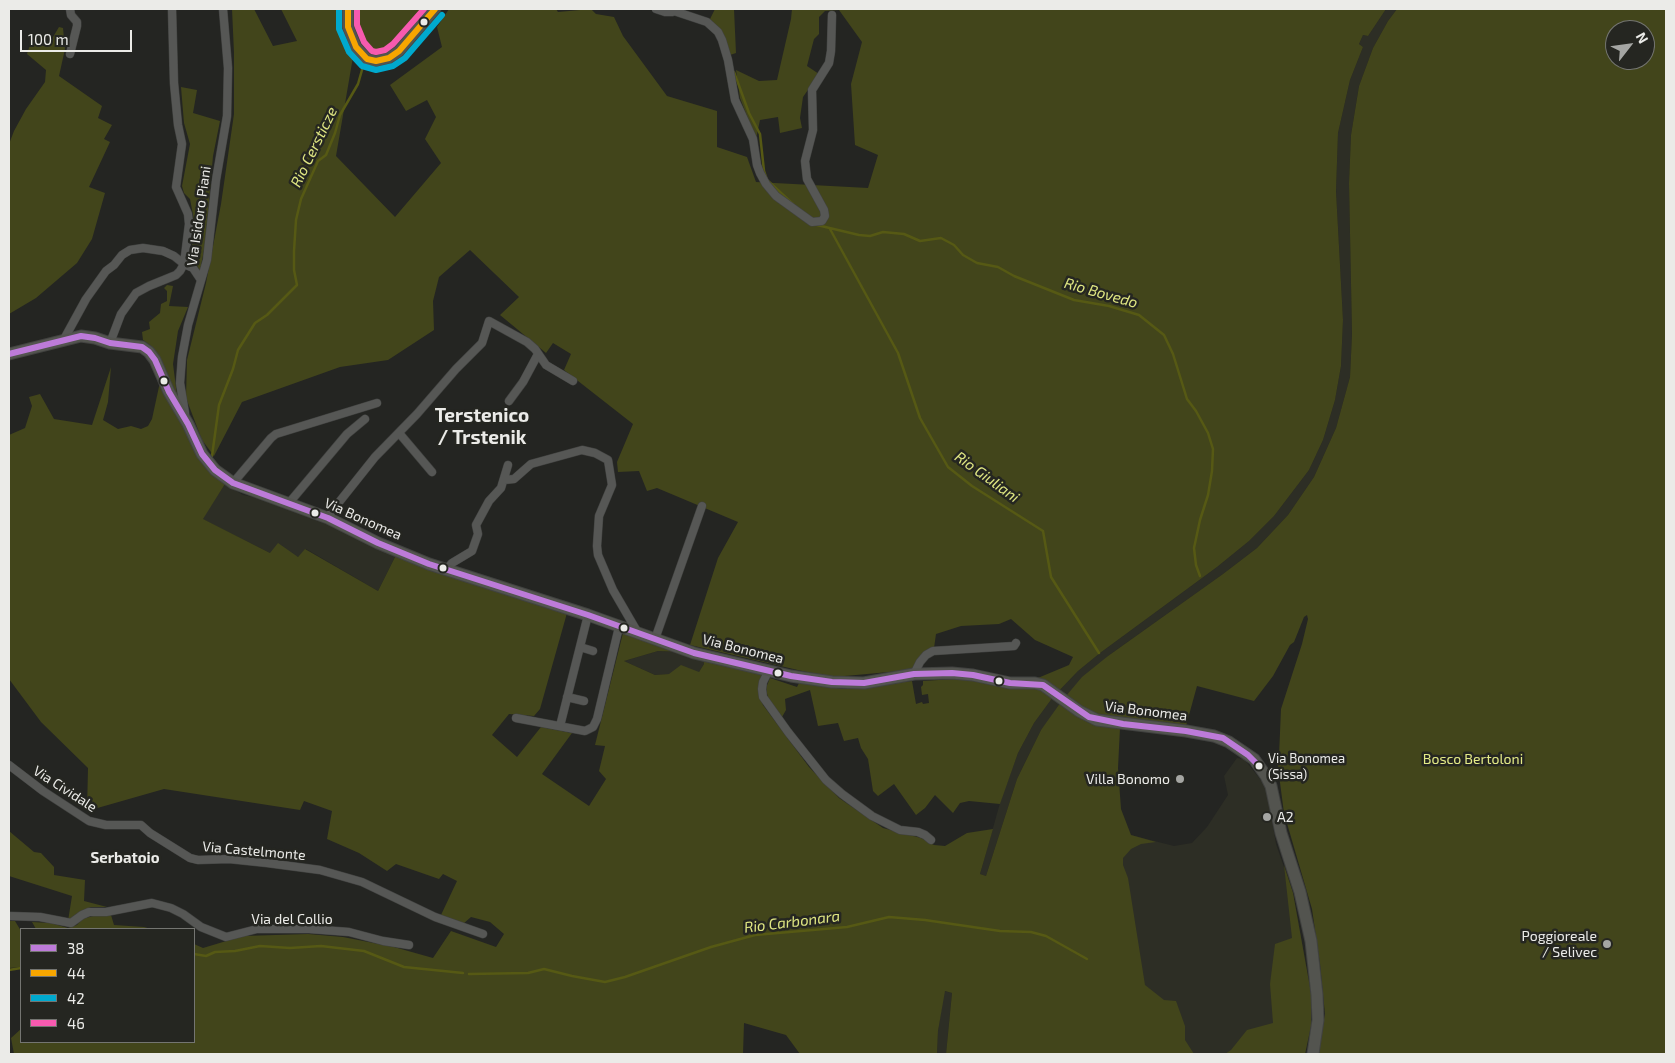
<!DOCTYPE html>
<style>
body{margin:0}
#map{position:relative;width:1675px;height:1063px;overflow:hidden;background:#242522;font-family:"Exo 2",sans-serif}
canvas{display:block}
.frame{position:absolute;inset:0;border:10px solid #ebebe8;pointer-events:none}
.legend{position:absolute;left:20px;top:928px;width:175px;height:115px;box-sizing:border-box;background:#252621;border:1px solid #747571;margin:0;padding:6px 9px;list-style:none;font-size:15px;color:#ebebe8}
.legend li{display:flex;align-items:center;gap:10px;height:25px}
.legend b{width:25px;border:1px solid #747571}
.north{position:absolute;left:1605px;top:20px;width:50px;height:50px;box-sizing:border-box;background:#252621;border:1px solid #747571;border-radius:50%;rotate:60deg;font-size:14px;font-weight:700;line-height:20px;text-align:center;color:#ebebe8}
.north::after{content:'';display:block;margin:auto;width:18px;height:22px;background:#a5a6a3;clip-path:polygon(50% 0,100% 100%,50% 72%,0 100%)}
.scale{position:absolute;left:20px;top:30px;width:112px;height:22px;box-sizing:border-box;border:2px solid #ebebe8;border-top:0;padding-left:6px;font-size:15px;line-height:18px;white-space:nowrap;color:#ebebe8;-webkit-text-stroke:4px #252621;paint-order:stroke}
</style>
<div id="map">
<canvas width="1675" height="1063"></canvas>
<div class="frame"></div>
<ul class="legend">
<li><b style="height:6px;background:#bd7bd9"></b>38</li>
<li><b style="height:6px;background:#f7a600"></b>44</li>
<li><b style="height:6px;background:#00a9ce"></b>42</li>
<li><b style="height:6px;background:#f75aaf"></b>46</li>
</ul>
<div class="north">N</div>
<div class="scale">100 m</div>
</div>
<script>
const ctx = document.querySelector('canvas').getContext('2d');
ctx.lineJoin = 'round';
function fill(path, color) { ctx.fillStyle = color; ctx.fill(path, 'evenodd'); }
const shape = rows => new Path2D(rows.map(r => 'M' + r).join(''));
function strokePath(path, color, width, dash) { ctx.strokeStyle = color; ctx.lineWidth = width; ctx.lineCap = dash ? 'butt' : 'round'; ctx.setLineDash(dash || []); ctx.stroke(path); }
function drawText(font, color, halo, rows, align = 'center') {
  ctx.font = font + ' "Exo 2",sans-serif'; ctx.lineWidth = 5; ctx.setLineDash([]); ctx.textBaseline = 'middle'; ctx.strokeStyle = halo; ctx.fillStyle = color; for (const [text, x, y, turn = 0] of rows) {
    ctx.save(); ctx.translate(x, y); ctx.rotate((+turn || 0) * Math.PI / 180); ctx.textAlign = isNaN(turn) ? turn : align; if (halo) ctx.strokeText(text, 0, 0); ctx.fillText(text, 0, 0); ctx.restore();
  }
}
fill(shape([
 [1386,9,1397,9,1388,21,1373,48,1359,86,1351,135,1349,183,1352,334,1350,377,1336,428,1314,477,1288,515,1257,548,1223,574,1108,656,1041,730,1017,779,986,876,980,874,1002,796,1018,753,1034,723,1053,697,1078,671,1100,653,1217,567,1249,541,1274,516,1309,470,1323,440,1335,400,1341,366,1343,320,1336,191,1338,133,1350,80,1363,47,1359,44,1363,35,1368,36],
 [225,484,243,495,280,502,396,555,378,591,306,549,298,557,270,553,202,519],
 [658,651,684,652,703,659,704,664,699,672,655,675,624,661],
 [1237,758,1244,759,1264,784,1267,790,1276,844,1293,893,1311,993,1311,1026,1305,1054,948,1054,1131,835,1174,846,1192,843,1207,827,1228,795,1224,776],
 [944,991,952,993,946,1054,937,1054,938,1031]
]), '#2d2e25');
fill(shape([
 [232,9,254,9,273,46,297,41,281,9,344,9,343,22,345,36,353,57,336,156,395,217,441,163,425,139,436,117,427,100,406,111,390,85,442,47,437,27,449,9,556,9,558,12,591,9,596,14,614,17,623,36,667,96,717,111,717,147,747,157,756,182,868,188,878,155,855,145,851,84,862,42,839,10,825,11,819,17,819,34,814,39,807,66,819,74,803,97,800,118,802,128,780,133,778,117,760,120,756,139,740,98,736,70,759,81,777,80,791,19,792,9,1386,9,1368,36,1363,35,1359,44,1363,47,1350,80,1338,133,1336,191,1343,320,1341,366,1335,400,1323,440,1309,470,1274,516,1249,541,1217,567,1100,653,1078,671,1053,697,1034,723,1018,753,1000,804,969,801,960,803,953,813,935,795,925,808,916,815,894,784,878,796,873,791,868,759,861,748,858,738,844,741,838,723,818,726,810,690,785,699,786,710,782,717,768,698,766,688,770,678,797,687,800,681,842,689,912,681,916,704,922,702,923,704,929,703,928,694,922,695,921,687,923,685,923,681,969,678,1042,690,1033,680,1069,665,1073,657,1035,640,1011,619,999,624,961,626,936,634,934,648,926,651,911,670,834,677,802,671,690,645,718,558,738,522,657,488,647,491,639,471,618,472,617,462,633,424,564,370,571,354,553,343,546,353,500,315,519,297,470,250,439,277,433,301,434,330,388,360,340,367,242,402,214,456,202,440,186,398,187,360,206,283,221,204,234,114,234,53],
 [352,9,421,9,426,13,405,40,389,53,374,55,364,50,354,31],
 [715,9,734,9,736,53,730,55,728,47,721,32,710,19],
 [1397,9,1666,9,1666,1054,1317,1054,1325,1014,1320,964,1312,909,1284,813,1277,760,1279,756,1281,709,1302,644,1308,619,1307,615,1304,617,1294,642,1290,645,1273,676,1254,701,1197,686,1186,726,1076,715,1089,723,1120,728,1118,768,1121,809,1131,835,1156,842,1141,844,1131,849,1123,858,1123,865,1128,878,1145,985,1164,1000,1176,1001,1185,1026,1185,1040,1194,1054,946,1054,952,993,945,991,938,1031,937,1054,800,1054,786,1035,744,1023,743,1054,14,1054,11,1038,21,1029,21,1042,194,1042,194,944,203,948,243,936,308,934,343,937,394,947,433,958,451,931,496,947,504,934,490,922,471,917,463,924,441,915,457,881,443,874,439,879,396,864,387,871,359,853,327,839,332,811,304,801,300,810,164,789,87,811,88,768,41,722,9,679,9,435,25,428,32,406,29,397,40,394,54,419,92,425,111,367,108,402,103,420,118,429,131,426,141,429,148,426,152,419,160,382,194,448,225,484,203,519,270,553,278,543,298,557,305,549,378,591,396,555,567,613,540,709,534,716,509,714,492,735,517,757,541,727,572,733,542,774,589,806,606,779,599,771,605,746,595,745,623,633,684,652,658,651,624,661,655,675,669,674,681,665,699,672,704,664,703,659,762,673,758,691,763,705,809,767,839,798,883,828,921,838,934,845,945,846,967,833,993,829,980,874,986,876,1017,779,1041,730,1061,702,1082,677,1108,656,1223,574,1257,548,1288,515,1314,477,1336,428,1350,377,1352,334,1349,183,1351,135,1359,86,1373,48,1388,21],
 [1615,30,1645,30,1645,60,1615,60],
 [59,27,63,28,65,49,59,76,102,106,98,118,112,125,104,139,110,142,89,187,105,193,92,239,77,263,36,298,9,314,9,144,14,131,26,109,45,82,46,70,27,54,31,42,47,47],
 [181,87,197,90,193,113,220,121,213,156,205,245,200,271,196,264,189,259,192,247,194,220,190,199,184,193,182,186,190,144,184,123],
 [167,285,173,286,169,306,188,307,178,331,173,364,177,395,162,363,150,345,143,340,142,332,150,329,149,322,160,313,161,304,167,301,167,291,164,288],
 [9,831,34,852,41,853,54,867,54,875,85,880,84,901,107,907,91,907,76,914,68,921,72,896,9,876],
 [1284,865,1293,893,1311,993,1311,1026,1305,1054,1225,1054,1231,1050,1247,1030,1273,1023,1270,984,1275,944,1292,938],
 [111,915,114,925,144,927,151,929,36,929,32,922,51,923,68,928,77,925,82,919,93,916],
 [9,921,15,921,21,931,21,967,9,968]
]), '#42451b');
strokePath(shape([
 [734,72,749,113,760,134,764,171,767,180,793,204],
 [817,225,859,235,870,236,883,232,904,234,920,241,941,238,954,245,963,255,977,263,998,267,1014,276,1074,300,1109,306,1139,315,1164,335,1173,354,1187,399,1196,411,1208,433,1213,449,1212,471,1208,495,1200,520,1194,548,1196,565,1200,576],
 [830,229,898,353,920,418,948,467,972,486,1043,531,1051,577,1099,653],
 [212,456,219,405,233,369,238,350,255,323,267,315,297,285,294,270,294,251,296,220,301,199,318,161,326,155,335,133,340,115,358,84,364,63],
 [194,954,206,956,215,952,235,951,260,946,290,948,321,946,364,951,404,967,463,973],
 [9,970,21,968],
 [469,974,528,973,544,969,572,976,605,982,625,977,711,947,755,935,847,927,889,917,925,920,1000,931,1031,932,1046,936,1087,959]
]), '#565914', 2.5);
const street = shape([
 [70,9,71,15,77,22,77,26,70,54],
 [656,9,665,12,672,12,677,10],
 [674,11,707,22,718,32,722,40,728,60,735,100,753,139,757,165,760,173,766,184,776,196,812,222,822,221,825,216,824,210,807,179,805,161,813,130,812,90,829,63,831,51,832,15],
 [63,341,86,299,106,271,114,265,122,255,130,250,143,248,163,251,174,256,184,264,193,268,201,280],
 [110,343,121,314,136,293,149,286,176,275,180,271,184,264,189,224,188,214,176,187,182,144,178,125,174,83,172,9],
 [509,401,523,382,538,354],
 [185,413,180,383,182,357,188,325,207,260,216,180,227,116,228,68,223,9],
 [399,433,432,472],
 [504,480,514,479,531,464,582,450,595,453,608,460,612,485,599,516,597,546,598,555,613,590,638,633],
 [233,483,271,438,276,434,377,403],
 [289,503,347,434,365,419],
 [328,518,332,511,375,457,417,414,456,369,482,343,489,321,527,342,535,349,546,365,573,381],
 [447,569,452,563,472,551,478,534,476,525,489,501,501,488,508,465],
 [655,639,702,506],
 [580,647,593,651],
 [769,670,763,682,762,689,763,697,788,732,826,780,842,794,872,816,900,830,918,832,925,835,931,840],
 [914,674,920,662,926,655,933,651,1014,646,1016,643],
 [567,697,584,701],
 [516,718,585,731,593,727,597,719,619,627],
 [560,726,588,615],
 [9,765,43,791,89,821,106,825,141,825,150,833,190,858,198,860,229,859,267,863,320,870,362,882,435,917,483,934],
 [9,916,40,917,71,923,82,915,89,912,106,912,152,903,171,908,183,914,201,927,226,937,257,929,309,929,349,932,383,941,409,945]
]);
const secondary = shape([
 [348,9,348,27,356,47,367,59,376,61,389,58,399,51,435,9],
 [9,354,81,336,95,338,110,343,142,347,149,352,155,360,169,392,188,424,202,454,215,470,233,483,328,518,378,543,429,564,588,615,694,653,791,676,832,682,864,683,914,674,952,673,973,675,1010,683,1035,683,1043,685,1079,711,1097,720,1186,731,1214,736,1229,742,1254,759,1266,776,1271,786,1281,833,1300,892,1311,941,1317,995,1318,1020,1313,1054]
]);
strokePath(street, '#414240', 9);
strokePath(secondary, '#414240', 13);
strokePath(street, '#565755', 8);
strokePath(secondary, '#53544f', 11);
strokePath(shape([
 [9,354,81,336,95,338,110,343,142,347,149,352,155,360,169,392,188,424,202,454,215,470,233,483,328,518,378,543,429,564,588,615,694,653,791,676,832,682,864,683,914,674,952,673,973,675,1010,683,1043,685,1089,717,1123,724,1186,731,1223,738,1248,755,1259,766]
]), '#bd7bd9', 6);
strokePath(shape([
 [348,9,348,27,356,47,367,59,376,61,389,58,399,51,435,9]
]), '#f7a600', 6);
strokePath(shape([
 [339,9,339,29,349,52,362,66,376,70,393,66,405,58,442,15]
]), '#00a9ce', 6);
strokePath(shape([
 [357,9,357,25,364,42,372,51,376,52,385,50,393,44,424,9]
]), '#f75aaf', 6);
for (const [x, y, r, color] of [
 [424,22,4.5,"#ebebe8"],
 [164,381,4.5,"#ebebe8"],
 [315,513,4.5,"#ebebe8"],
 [443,568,4.5,"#ebebe8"],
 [624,628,4.5,"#ebebe8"],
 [778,673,4.5,"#ebebe8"],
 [999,681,4.5,"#ebebe8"],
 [1259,766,4.5,"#ebebe8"],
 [1180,779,5,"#a5a6a3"],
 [1267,817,5,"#a5a6a3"],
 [1607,944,5,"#a5a6a3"]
]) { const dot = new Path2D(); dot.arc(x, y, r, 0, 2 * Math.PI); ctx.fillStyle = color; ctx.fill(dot); strokePath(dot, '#252621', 2); }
drawText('13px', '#ebebe8', '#252621', [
 ["Via Bonomea",1268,759],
 ["(Sissa)",1268,775]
], 'left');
drawText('14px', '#ebebe8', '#252621', [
 ["Via Isidoro Piani",199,216,-82],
 ["Via Bonomea",363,519,24],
 ["Via Bonomea",743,649,14],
 ["Via Bonomea",1146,711,7],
 ["Via Cividale",65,789,33],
 ["Via Castelmonte",254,851,5],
 ["Via del Collio",292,919]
]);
drawText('14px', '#e4eb87', '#252621', [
 ["Bosco Bertoloni",1473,759]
]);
drawText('14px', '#ebebe8', '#252621', [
 ["Villa Bonomo",1170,779],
 ["A2",1277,817,"left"],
 ["Poggioreale",1597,936],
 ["/ Selivec",1597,952]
], 'right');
drawText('italic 15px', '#dfe682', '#252621', [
 ["Rio Cersticze",314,147,-64],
 ["Rio Bovedo",1101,293,16],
 ["Rio Giuliani",987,477,36],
 ["Rio Carbonara",792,922,-7]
]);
drawText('bold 15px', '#ebebe8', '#252621', [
 ["Serbatoio",125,858]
]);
drawText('bold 19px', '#ebebe8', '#252621', [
 ["Terstenico",482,416],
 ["/ Trstenik",482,438]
]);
</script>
